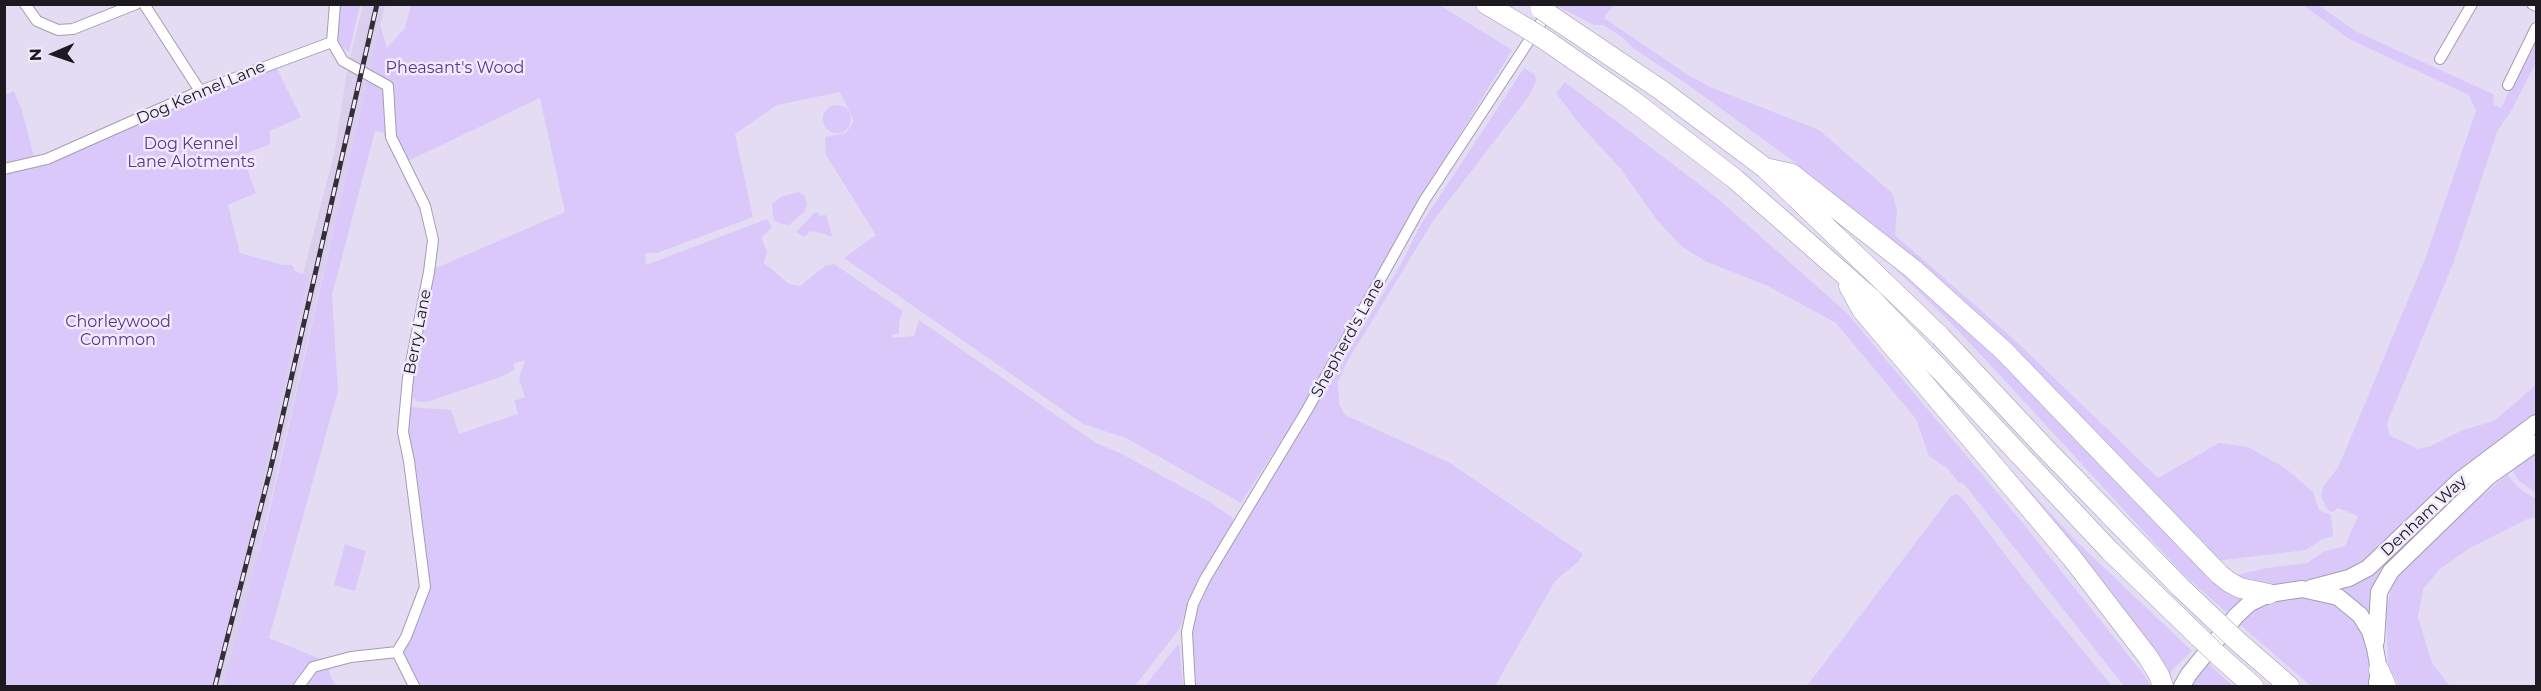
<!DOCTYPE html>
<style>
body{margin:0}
#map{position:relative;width:2541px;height:691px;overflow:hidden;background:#e4dcf2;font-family:Montserrat,sans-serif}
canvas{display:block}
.frame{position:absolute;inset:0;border:6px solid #1c1921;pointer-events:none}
.north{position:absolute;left:24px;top:24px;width:60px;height:60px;-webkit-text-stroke:4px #f0eafc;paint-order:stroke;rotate:268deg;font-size:16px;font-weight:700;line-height:24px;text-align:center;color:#1c1921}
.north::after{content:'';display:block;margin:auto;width:21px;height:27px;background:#1c1921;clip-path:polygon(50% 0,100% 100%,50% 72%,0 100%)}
</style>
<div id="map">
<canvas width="2541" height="691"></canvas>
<div class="frame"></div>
<div class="north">N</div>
</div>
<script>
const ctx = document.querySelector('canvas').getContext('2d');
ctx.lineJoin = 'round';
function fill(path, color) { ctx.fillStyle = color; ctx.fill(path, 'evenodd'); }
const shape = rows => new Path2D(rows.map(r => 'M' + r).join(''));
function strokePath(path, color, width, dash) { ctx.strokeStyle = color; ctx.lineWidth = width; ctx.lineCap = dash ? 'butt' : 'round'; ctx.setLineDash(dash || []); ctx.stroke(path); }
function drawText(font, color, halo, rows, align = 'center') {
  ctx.font = font + ' Montserrat,sans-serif'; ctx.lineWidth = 5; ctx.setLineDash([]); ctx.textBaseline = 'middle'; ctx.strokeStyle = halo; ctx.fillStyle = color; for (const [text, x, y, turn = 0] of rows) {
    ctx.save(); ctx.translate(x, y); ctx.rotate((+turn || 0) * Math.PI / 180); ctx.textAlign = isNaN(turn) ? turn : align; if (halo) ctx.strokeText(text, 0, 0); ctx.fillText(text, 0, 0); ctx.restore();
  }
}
fill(shape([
 [363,5,385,5,240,633,224,686,197,686,335,150,347,71]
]), '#dacfec');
fill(shape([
 [1438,4,1512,50,1429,184,1303,407,1241,503,1126,438,1083,424,844,258,876,235,826,155,825,137,846,133,854,121,840,92,777,105,735,134,753,217,657,253,645,253,646,265,767,219,772,227,761,238,767,251,764,263,789,284,800,286,825,266,834,264,903,311,899,322,899,333,892,335,892,338,914,336,919,320,1096,443,1120,453,1210,502,1234,519,1187,605,1180,628,1135,686,419,686,403,652,421,616,428,588,429,570,419,525,406,430,409,407,451,410,459,434,518,414,514,401,525,397,519,379,525,360,513,364,515,369,503,376,430,401,418,402,410,396,413,372,434,269,565,212,540,98,406,162,394,158,383,132,375,131,332,295,338,391,269,638,328,662,330,676,336,686,224,686,269,513,380,25,387,48,405,28,411,5],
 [338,5,360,5,349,52,337,43],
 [1561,5,1613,5,1604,18,1688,75,1710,87,1819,130,1892,193,1897,210,1895,235,2019,344,2158,478,2219,443,2248,447,2285,468,2313,492,2319,510,2331,515,2333,536,2322,539,2306,550,2216,561,2013,350,1892,240,1788,157,1684,82,1633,48,1622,37,1603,25,1594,25,1559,7],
 [2303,5,2318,5,2357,32,2493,94,2494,105,2501,108,2536,37,2536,62,2511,111,2497,132,2453,264,2387,423,2389,435,2418,449,2431,446,2463,430,2494,421,2536,385,2536,415,2505,437,2356,570,2323,582,2266,588,2242,583,2236,575,2267,568,2307,563,2323,552,2345,546,2358,516,2338,508,2333,512,2328,510,2321,497,2323,487,2339,466,2425,259,2476,111,2469,95,2349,39],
 [275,65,301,117,270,131,270,144,242,155,256,193,228,205,240,253,283,265,292,265,295,271,308,277,244,562,212,686,5,686,4,173],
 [1524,68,1535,75,1536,81,1529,96,1433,221,1347,362,1338,382,1339,404,1345,415,1450,463,1583,554,1579,561,1555,581,1495,686,1193,686,1192,628,1198,603,1243,525,1401,264,1420,226],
 [1565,82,1717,198,1847,313,2025,526,2145,676,2151,686,2124,686,1964,484,1958,482,1948,469,1929,456,1916,419,1836,323,1768,286,1707,262,1681,246,1657,220,1620,168,1581,126,1556,93],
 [14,91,22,111,34,157,5,165,5,95],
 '823 119a14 14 0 1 1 28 0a14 14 0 1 1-28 0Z',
 [798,192,804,195,807,204,805,211,789,225,782,224,774,220,772,204,781,197],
 [817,212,820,216,826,215,832,235,831,237,825,234,810,231,804,237,796,232,814,213],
 [1873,247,1933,295,2250,596,2226,612,2182,573,2010,386,1949,321],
 [1961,415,2075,540,2192,651,2173,669,2171,674,2174,686,2168,686],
 [2536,452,2535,467,2536,493,2519,481,2512,469],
 [2507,475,2520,489,2536,499,2536,517,2527,519,2470,548,2440,569,2423,589,2418,617,2432,663,2450,686,2400,686,2388,666,2386,608,2395,575,2446,526],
 [1957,494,1962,498,2027,583,2112,686,1807,686,1951,496],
 [345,544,366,551,355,591,334,585],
 [2382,565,2386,569,2373,621,2332,587],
 [2284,595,2333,601,2355,619,2367,641,2371,659,2369,686,2311,686,2238,623,2257,604],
 [1179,643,1183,686,1145,686],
 [2205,661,2233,686,2188,686]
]), '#dbc8fa');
const minor = shape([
 [25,4,37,21,58,30,73,29,136,4],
 [144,4,200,91],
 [335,4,332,42,343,61,388,86,391,137,425,206,433,240,429,272,408,378,403,432,409,461,425,587,406,637,397,652,414,686],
 [2532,4,2536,6],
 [2440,59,2472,4],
 [2508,85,2536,28],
 [4,169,47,159,200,91,332,42],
 [299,686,313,667,351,657,397,652],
 [1190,686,1187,632,1193,604,1205,579,1307,410,1424,201,1553,4]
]);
const primary = shape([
 [2311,588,2349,578,2368,568,2459,481,2536,423],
 [2376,641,2379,592,2391,571,2488,477,2536,443],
 [2182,686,2189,674,2236,616,2250,603,2269,594,2302,589,2338,597,2360,615,2370,631,2375,648,2379,670,2377,683]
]);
const motorway = shape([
 [1486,4,1528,29],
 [1557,20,1661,90,1765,168,1940,336,2043,446,2180,587,2215,620],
 [1544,39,1632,100,1735,179,1871,298,1940,370,2110,551,2199,637],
 [1765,168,1792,174,1913,269,2004,351,2219,574,2229,582,2240,588,2269,594],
 [1849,286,1862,310,2072,558,2148,657,2159,675,2163,686],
 [2235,639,2289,686],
 [2219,656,2253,686],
 [2379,670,2386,686]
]);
strokePath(minor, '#a49cb1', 12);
strokePath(primary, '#a49cb1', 18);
strokePath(motorway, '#a49cb1', 21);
strokePath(minor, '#fff', 10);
strokePath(primary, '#fff', 16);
strokePath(motorway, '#fff', 20);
const rail = shape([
 [215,686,270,471,377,4]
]);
strokePath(rail, '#332f39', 5);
strokePath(rail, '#f0eafc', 3, [9]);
const motorwayBridge = shape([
 [1541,9,1557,20],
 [1528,29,1544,39],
 [2215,620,2235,639],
 [2199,637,2219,656]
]);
strokePath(motorwayBridge, '#a49cb1', 21, []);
strokePath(motorwayBridge, '#fff', 20);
drawText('16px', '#5e358d', '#f0eafc', [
 ["Pheasant's Wood",455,68],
 ["Dog Kennel",191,144],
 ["Lane Alotments",191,162],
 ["Chorleywood",118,322],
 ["Common",118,340]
]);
drawText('16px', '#1c1921', '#f0eafc', [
 ["Dog Kennel Lane",201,93,-23],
 ["Berry Lane",418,332,-79],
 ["Shepherd's Lane",1348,338,-61],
 ["Denham Way",2424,516,-43]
]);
</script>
